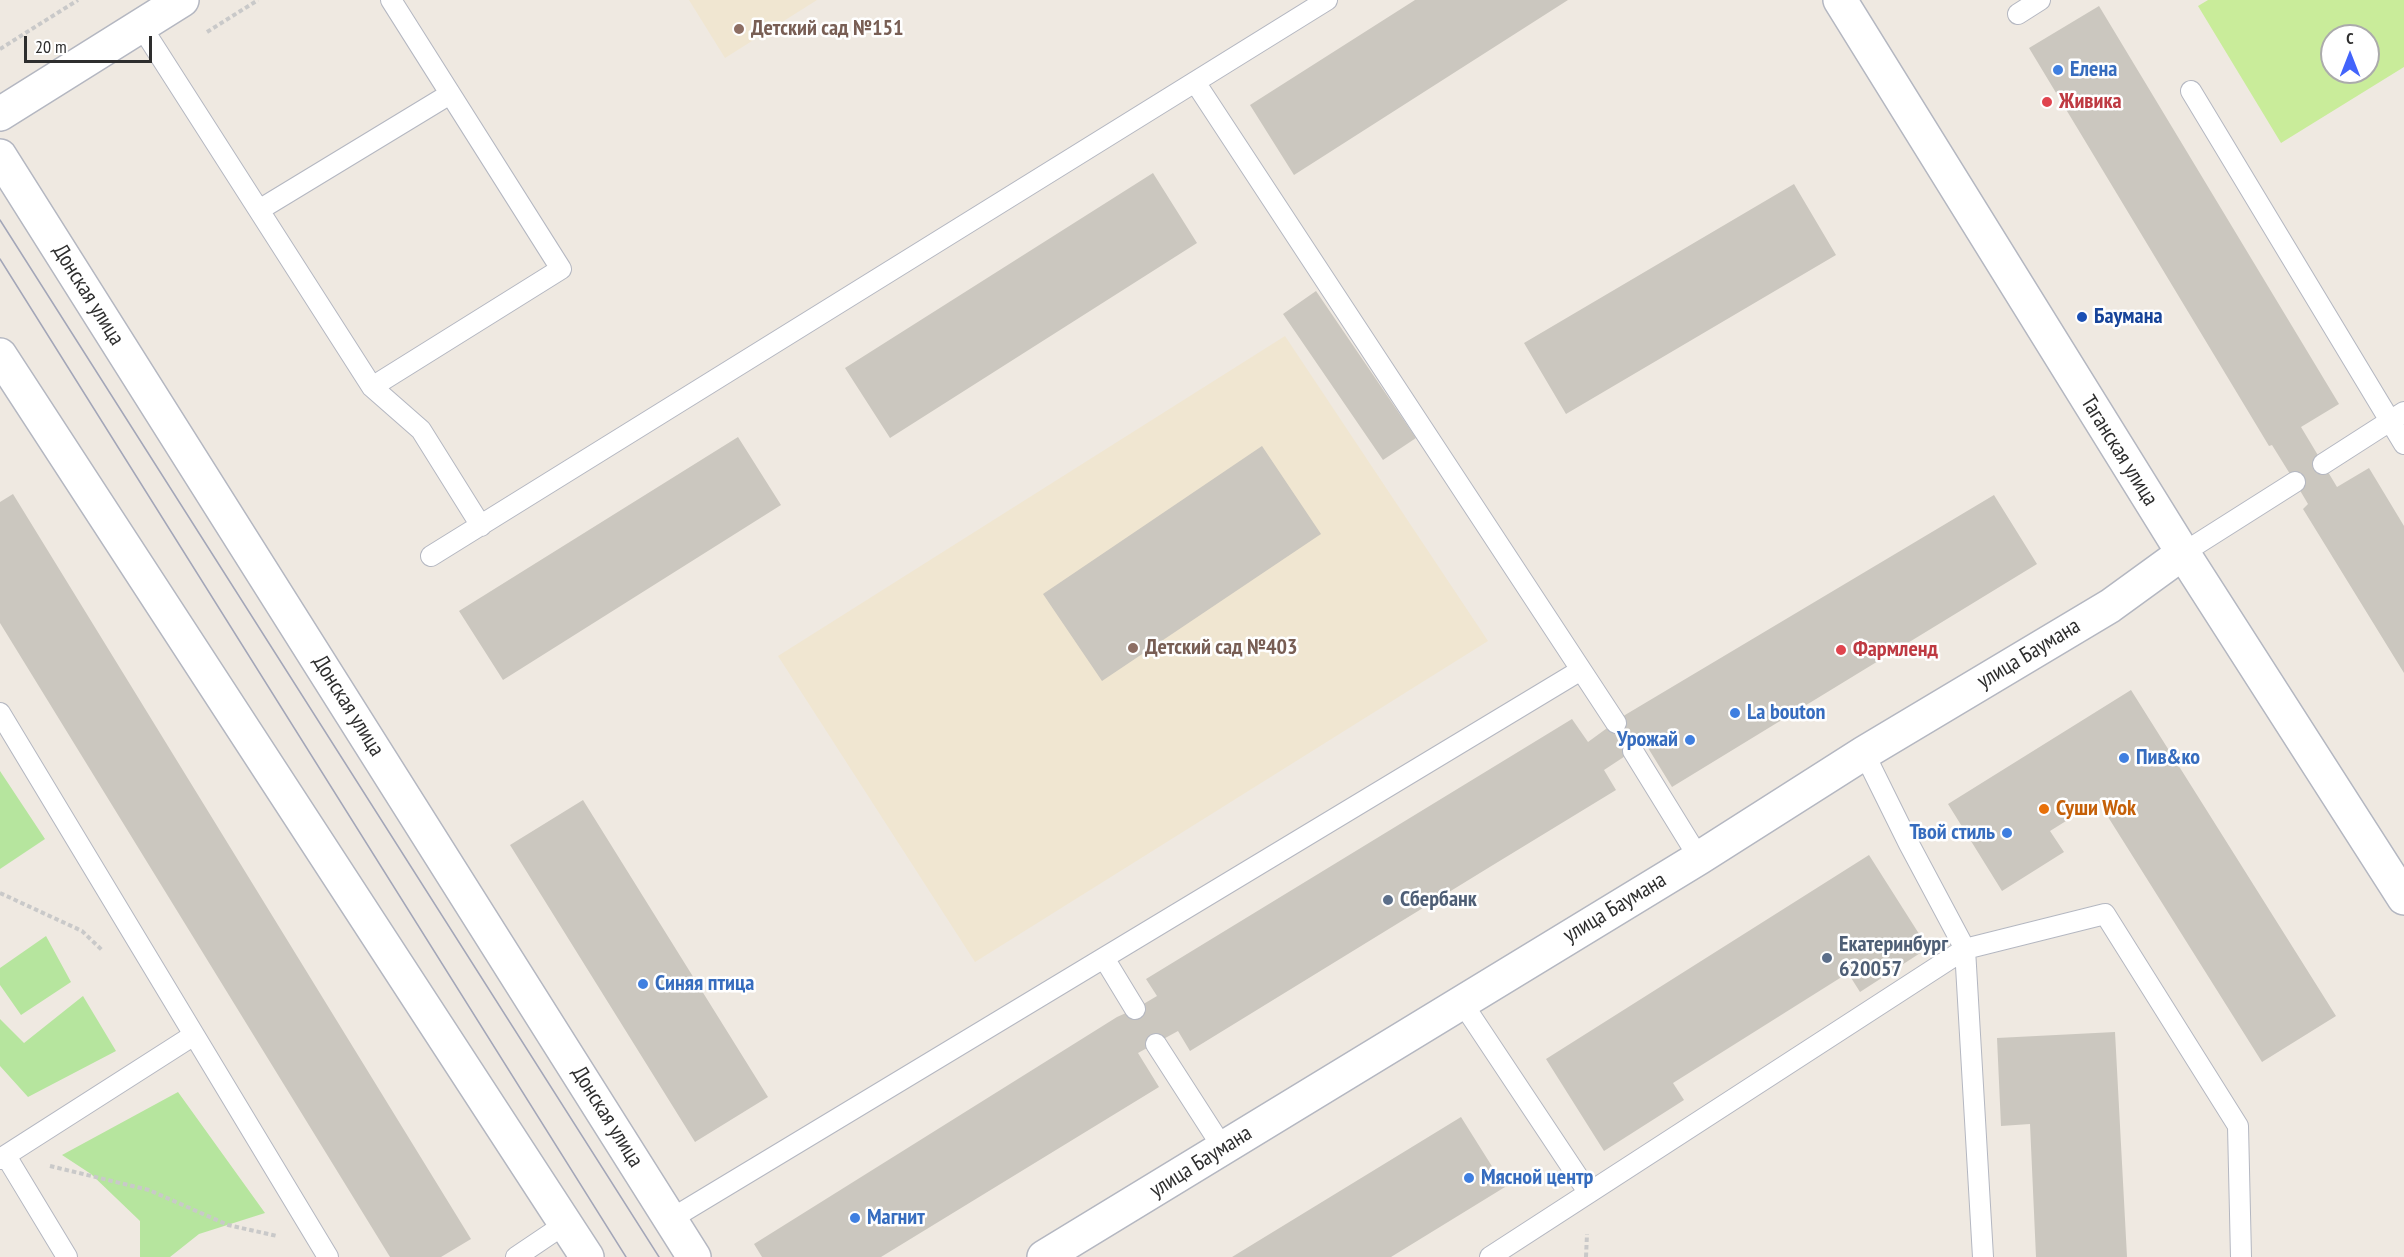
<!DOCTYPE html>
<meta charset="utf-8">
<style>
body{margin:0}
#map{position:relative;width:2404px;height:1257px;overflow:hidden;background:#efe9e1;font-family:"PT Sans Narrow",sans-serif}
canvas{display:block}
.north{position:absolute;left:2320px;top:24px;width:60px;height:60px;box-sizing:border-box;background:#fff;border:2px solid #ababab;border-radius:50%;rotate:0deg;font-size:16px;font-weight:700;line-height:24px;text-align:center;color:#2e2e2e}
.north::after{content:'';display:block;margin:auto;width:21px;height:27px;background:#4264fb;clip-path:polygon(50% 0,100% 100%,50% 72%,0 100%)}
.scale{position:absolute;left:24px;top:36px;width:128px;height:27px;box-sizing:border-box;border:3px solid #2e2e2e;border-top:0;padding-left:8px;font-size:18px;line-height:21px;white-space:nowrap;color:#2e2e2e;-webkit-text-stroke:4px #fff;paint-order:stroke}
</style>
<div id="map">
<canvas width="2404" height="1257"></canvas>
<div class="north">С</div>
<div class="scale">20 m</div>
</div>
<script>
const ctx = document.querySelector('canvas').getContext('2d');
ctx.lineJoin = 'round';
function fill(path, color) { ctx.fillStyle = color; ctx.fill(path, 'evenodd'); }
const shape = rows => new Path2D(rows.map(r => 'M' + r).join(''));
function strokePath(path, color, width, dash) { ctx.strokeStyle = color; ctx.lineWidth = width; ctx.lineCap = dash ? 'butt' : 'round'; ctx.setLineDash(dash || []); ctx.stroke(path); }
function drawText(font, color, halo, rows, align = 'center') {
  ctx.font = font + ' "PT Sans Narrow",sans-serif'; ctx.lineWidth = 5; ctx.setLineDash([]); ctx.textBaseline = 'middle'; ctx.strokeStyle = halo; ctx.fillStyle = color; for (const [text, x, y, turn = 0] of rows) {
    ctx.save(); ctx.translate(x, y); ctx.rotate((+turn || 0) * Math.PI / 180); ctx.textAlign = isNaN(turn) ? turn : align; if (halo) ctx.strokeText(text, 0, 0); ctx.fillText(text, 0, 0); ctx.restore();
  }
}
fill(shape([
 [689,0,817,0,725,58],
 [1285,336,1488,641,975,962,778,656]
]), '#f0e6d1');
fill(shape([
 [0,771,45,839,0,869],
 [46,936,71,982,21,1015,0,985,0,968],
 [83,996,116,1051,28,1097,0,1066,0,1019,24,1043],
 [178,1092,265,1213,199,1234,170,1257,140,1257,140,1221,91,1174,62,1155]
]), '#b6e59e');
fill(shape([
 [2208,0,2404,0,2404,67,2281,143,2198,6],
 [2332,36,2368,36,2368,72,2332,72]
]), '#c9ec9a');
fill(shape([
 [1415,0,1568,0,1294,175,1250,105],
 [2099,6,2339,404,2301,427,2337,487,2369,468,2404,526,2404,673,2303,509,2308,504,2295,482,2272,445,2269,446,2029,48],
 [1153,173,1197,243,890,438,845,368],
 [1794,184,1836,255,1566,414,1524,343],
 [1316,291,1416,438,1383,460,1283,314],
 [738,437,781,505,503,680,459,611],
 [1262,446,1321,534,1102,681,1043,594],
 [13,494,471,1239,441,1257,390,1257,0,623,0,502],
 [1994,495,2037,564,1672,787,1645,743,1604,770,1616,790,1493,865,1190,1051,1178,1031,1138,1053,1159,1087,881,1257,762,1257,754,1244,1117,1017,1135,1009,1157,996,1146,979,1572,719,1588,742,1625,715],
 [2131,690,2336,1016,2262,1062,2098,801,2050,831,2064,852,2002,891,1948,804],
 [583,800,768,1097,695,1142,510,845],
 [1869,855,1928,948,1860,992,1848,973,1673,1083,1684,1100,1604,1151,1546,1059],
 [2115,1032,2127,1257,2036,1257,2030,1124,2001,1126,1997,1038],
 [1461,1117,1505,1187,1391,1257,1232,1257]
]), '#cbc7bf');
const lane = shape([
 [2018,14,2040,0],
 [141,26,372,387,421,430,481,526],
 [1195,82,1616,723],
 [2191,91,2404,444],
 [259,210,450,94],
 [372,387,561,269,391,0],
 [2323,464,2404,412],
 [2183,553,2295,482],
 [431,556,1327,0],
 [0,713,328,1257],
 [1633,751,1699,858],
 [1864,753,1909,844,1965,949,1983,1257],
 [1104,958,1135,1009],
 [1461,1001,1588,1192],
 [1156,1044,1223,1148],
 [6,1156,67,1257],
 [0,1159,194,1035],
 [671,1219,1581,670],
 [516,1257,565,1224],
 [1490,1257,1965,949,2105,914,2238,1126,2241,1257]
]);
const street = shape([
 [0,156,694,1257],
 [0,355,587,1257],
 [1044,1257,1699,858,1864,753,2110,606,2183,553]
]);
const secondary = shape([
 [1840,0,2183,553,2404,898],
 [0,114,182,0]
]);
strokePath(lane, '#b4b7c1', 22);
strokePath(street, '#b4b7c1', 36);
strokePath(secondary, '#b4b7c1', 36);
strokePath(shape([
 [207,32,258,0],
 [0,49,78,0],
 [0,893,82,931,103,951],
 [50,1166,149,1190,228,1225,277,1236],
 [1586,1257,1587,1234]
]), '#c9c9c9', 4, [4.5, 3]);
strokePath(lane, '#fff', 20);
strokePath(street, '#fff', 33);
strokePath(secondary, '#fff', 33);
strokePath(shape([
 [0,220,659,1257],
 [0,259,626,1257]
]), '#a3a6b8', 1.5);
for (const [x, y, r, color] of [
 [739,29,6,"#8d6e63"],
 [2058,70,6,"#3f7fe0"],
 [2047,102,6,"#e0444e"],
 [2082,317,6,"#1a4fb4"],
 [1133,648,6,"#8d6e63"],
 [1841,650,6,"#e0444e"],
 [1735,713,6,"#3f7fe0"],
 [1690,740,6,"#3f7fe0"],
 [2124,758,6,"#3f7fe0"],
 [2044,809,6,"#e8710a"],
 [2007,833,6,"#3f7fe0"],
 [1388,900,6,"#5c6f8a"],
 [1827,958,6,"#5c6f8a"],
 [643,984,6,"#3f7fe0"],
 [1469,1178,6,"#3f7fe0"],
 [855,1218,6,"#3f7fe0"]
]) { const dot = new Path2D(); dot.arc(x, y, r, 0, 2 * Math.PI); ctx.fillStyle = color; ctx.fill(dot); strokePath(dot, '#fff', 2); }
drawText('bold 22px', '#785e54', '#fff', [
 ["Детский сад №151",751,29],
 ["Детский сад №403",1145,648]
], 'left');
drawText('bold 22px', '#366cbe', '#fff', [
 ["Елена",2070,70],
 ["La bouton",1747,713],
 ["Урожай",1678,740,"right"],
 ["Пив&ко",2136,758],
 ["Твой стиль",1995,833,"right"],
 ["Синяя птица",655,984],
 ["Мясной центр",1481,1178],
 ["Магнит",867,1218]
], 'left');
drawText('bold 22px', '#be3a42', '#fff', [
 ["Живика",2059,102],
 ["Фармленд",1853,650]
], 'left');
drawText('22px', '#2e2e2e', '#fff', [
 ["Донская улица",88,295,58],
 ["Таганская улица",2119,451,58],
 ["улица Баумана",2029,654,-31],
 ["Донская улица",348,706,58],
 ["улица Баумана",1615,908,-31],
 ["Донская улица",607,1117,58],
 ["улица Баумана",1201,1162,-32]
]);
drawText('bold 22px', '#164399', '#fff', [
 ["Баумана",2094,317]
], 'left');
drawText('bold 22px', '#c56008', '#fff', [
 ["Суши Wok",2056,809]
], 'left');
drawText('bold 22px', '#4e5e75', '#fff', [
 ["Сбербанк",1400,900],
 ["Екатеринбург",1839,945],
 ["620057",1839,970]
], 'left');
</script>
